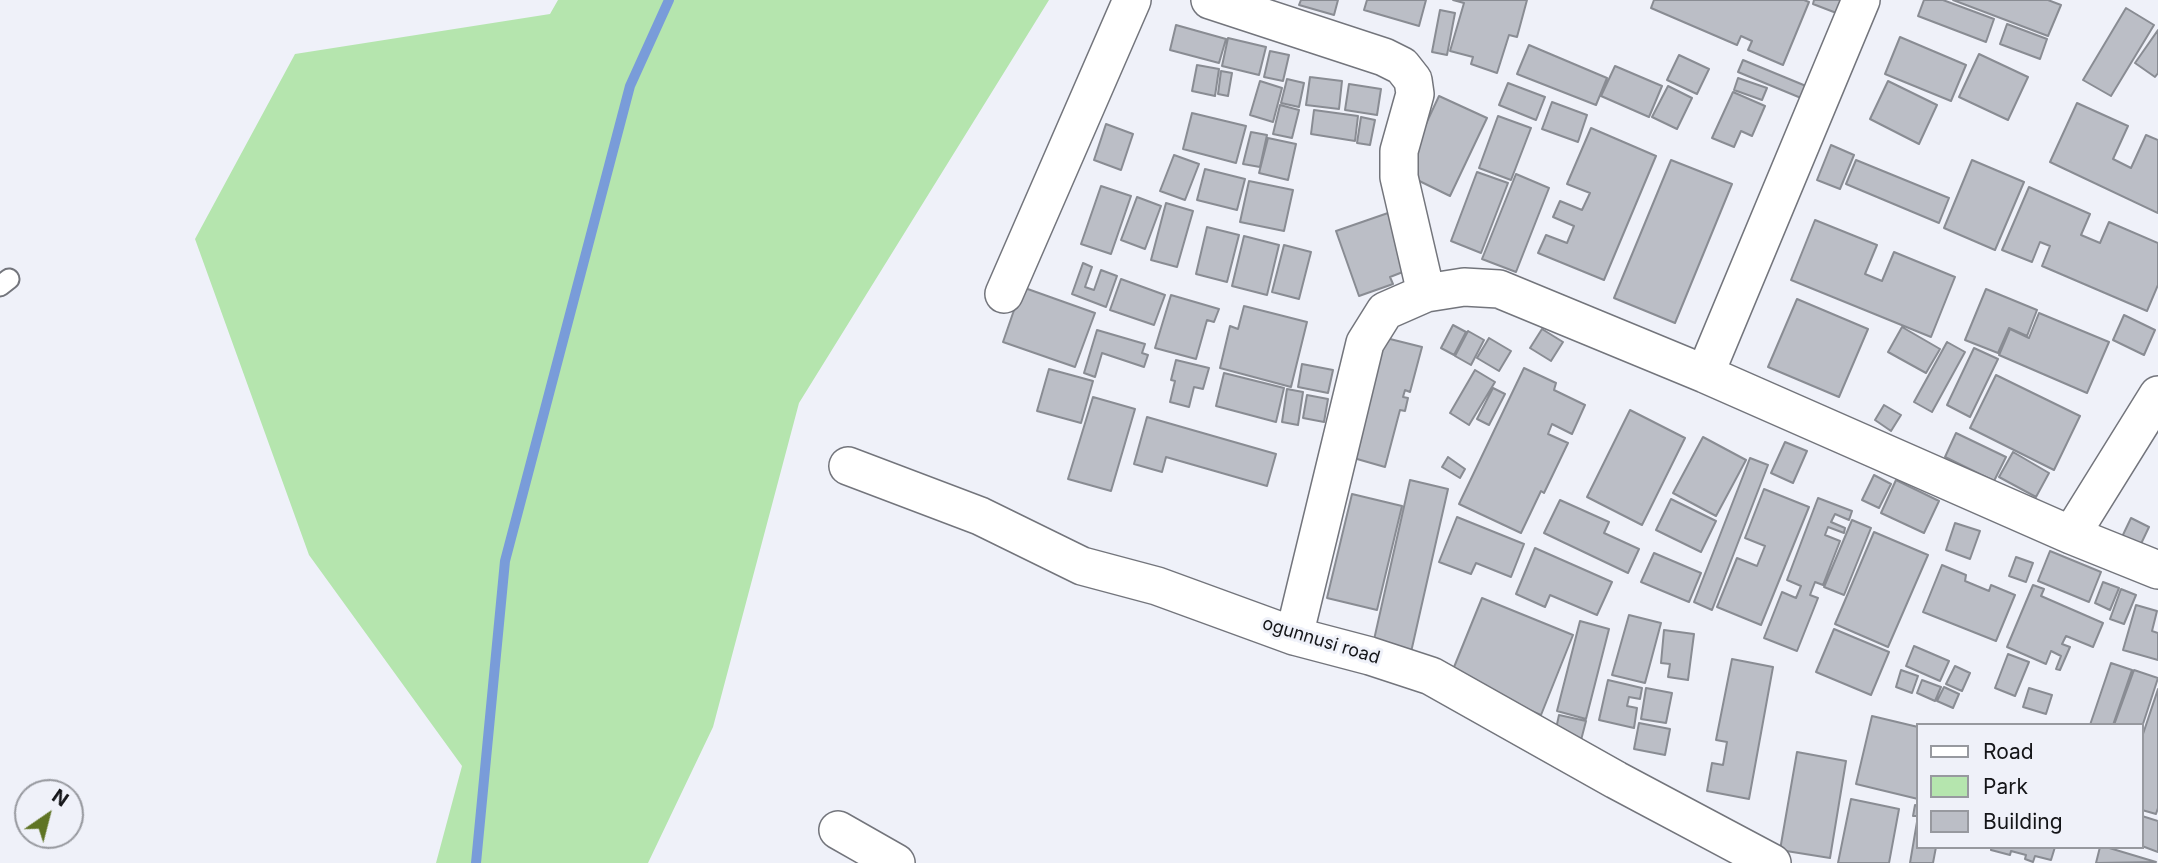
<!DOCTYPE html>
<style>
body{margin:0}
#map{position:relative;width:2158px;height:863px;overflow:hidden;background:#eff1f9;font-family:Inter,sans-serif}
canvas{display:block}
.legend{position:absolute;left:1916px;top:723px;width:228px;height:126px;box-sizing:border-box;background:#eff1f9;border:2px solid #97999f;margin:0;padding:9px 12px;list-style:none;font-size:21px;color:#141518}
.legend li{display:flex;align-items:center;gap:14px;height:35px}
.legend b{width:35px;border:2px solid #97999f}
.north{position:absolute;left:14px;top:779px;width:70px;height:70px;box-sizing:border-box;background:#eff1f9;border:2px solid #97999f;border-radius:50%;rotate:35deg;font-size:19px;font-weight:700;line-height:28px;text-align:center;color:#141518}
.north::after{content:'';display:block;margin:auto;width:24px;height:32px;background:#5f7424;clip-path:polygon(50% 0,100% 100%,50% 72%,0 100%)}
</style>
<div id="map">
<canvas width="2158" height="863"></canvas>
<ul class="legend">
<li><b style="height:9px;background:#fff"></b>Road</li>
<li><b style="height:19px;background:#b5e5ae"></b>Park</li>
<li><b style="height:19px;background:#bbbec6"></b>Building</li>
</ul>
<div class="north">N</div>
</div>
<script>
const ctx = document.querySelector('canvas').getContext('2d');
ctx.lineJoin = 'round';
function fill(path, color) { ctx.fillStyle = color; ctx.fill(path, 'evenodd'); }
const shape = rows => new Path2D(rows.map(r => 'M' + r).join(''));
function strokePath(path, color, width, dash) { ctx.strokeStyle = color; ctx.lineWidth = width; ctx.lineCap = dash ? 'butt' : 'round'; ctx.setLineDash(dash || []); ctx.stroke(path); }
function drawText(font, color, halo, rows, align = 'center') {
  ctx.font = font + ' Inter,sans-serif'; ctx.lineWidth = 6; ctx.setLineDash([]); ctx.textBaseline = 'middle'; ctx.strokeStyle = halo; ctx.fillStyle = color; for (const [text, x, y, turn = 0] of rows) {
    ctx.save(); ctx.translate(x, y); ctx.rotate((+turn || 0) * Math.PI / 180); ctx.textAlign = isNaN(turn) ? turn : align; if (halo) ctx.strokeText(text, 0, 0); ctx.fillText(text, 0, 0); ctx.restore();
  }
}
fill(shape([
 [558,0,1049,0,799,403,713,727,648,863,436,863,462,766,309,555,195,239,295,54,550,14]
]), '#b5e5ae');
strokePath(shape([
 [476,863,505,561,630,86,669,0]
]), '#799cd9', 10);
const building = shape([
 [1301,0,1338,0,1334,15,1299,5,1301,0],
 [1367,0,1426,0,1419,26,1364,10,1367,0],
 [1453,0,1527,0,1517,37,1509,35,1497,73,1471,64,1473,57,1450,51,1464,3,1453,0],
 [1654,0,1804,0,1809,2,1783,65,1748,50,1752,41,1741,36,1737,45,1651,8,1654,0],
 [1814,0,1844,0,1839,14,1813,4,1814,0],
 [1924,0,1943,0,1994,19,1986,42,1918,16,1924,0],
 [1953,0,2048,0,2061,5,2048,36,1953,0],
 [2126,8,2154,25,2111,96,2083,80,2126,8],
 [1440,10,1455,13,1447,55,1432,52,1440,10],
 [2007,24,2047,39,2040,59,2000,44,2007,24],
 [1176,25,1226,39,1219,63,1170,50,1176,25],
 [2158,30,2158,73,2155,77,2135,63,2158,30],
 [1900,37,1966,65,1951,101,1885,74,1900,37],
 [1228,38,1266,47,1259,75,1222,66,1228,38],
 [1529,45,1607,78,1596,105,1517,74,1529,45],
 [1270,51,1289,55,1283,81,1264,77,1270,51],
 [1979,54,2028,77,2008,120,1959,97,1979,54],
 [1679,55,1709,69,1697,94,1667,80,1679,55],
 [1743,60,1806,86,1801,98,1738,72,1743,60],
 [1197,65,1219,69,1215,96,1192,91,1197,65],
 [1615,66,1662,86,1649,117,1601,96,1615,66],
 [1221,71,1232,73,1228,96,1218,94,1221,71],
 [1310,77,1342,81,1339,109,1306,105,1310,77],
 [1738,78,1767,88,1762,100,1734,90,1738,78],
 [1287,79,1304,83,1299,107,1281,103,1287,79],
 [1260,81,1282,88,1273,122,1250,115,1260,81],
 [1888,81,1937,105,1919,144,1870,119,1888,81],
 [1508,83,1545,97,1536,120,1499,105,1508,83],
 [1349,84,1381,89,1377,115,1345,110,1349,84],
 [1668,86,1692,98,1677,129,1652,117,1668,86],
 [1733,92,1765,106,1752,136,1741,131,1734,147,1712,138,1733,92],
 [1439,96,1487,118,1450,196,1403,173,1439,96],
 [1552,102,1587,115,1578,142,1542,129,1552,102],
 [2077,103,2128,126,2113,159,2131,168,2146,135,2158,140,2158,213,2050,162,2077,103],
 [1280,105,1299,110,1292,138,1273,134,1280,105],
 [1314,110,1358,116,1355,141,1311,134,1314,110],
 [1192,113,1246,126,1236,163,1183,149,1192,113],
 [1498,116,1531,128,1511,180,1479,168,1498,116],
 [1361,117,1375,120,1370,145,1357,143,1361,117],
 [1106,124,1133,134,1121,170,1094,160,1106,124],
 [1591,128,1656,156,1604,280,1538,253,1546,235,1567,243,1574,226,1553,217,1560,201,1582,210,1590,193,1567,184,1591,128],
 [1251,132,1267,135,1260,167,1243,164,1251,132],
 [1268,138,1296,144,1288,180,1259,173,1268,138],
 [1831,145,1854,155,1840,189,1817,180,1831,145],
 [1174,155,1199,164,1185,200,1160,191,1174,155],
 [1671,160,1732,184,1675,323,1614,298,1671,160],
 [1856,160,1949,198,1939,223,1846,184,1856,160],
 [1972,160,2024,182,1995,250,1944,228,1972,160],
 [1205,169,1245,179,1237,210,1197,200,1205,169],
 [1477,172,1508,183,1481,253,1451,241,1477,172],
 [1516,174,1549,188,1516,272,1482,259,1516,174],
 [1249,181,1293,190,1284,231,1240,222,1249,181],
 [1101,186,1131,196,1111,254,1081,244,1101,186],
 [2029,187,2090,214,2081,235,2100,243,2109,222,2158,243,2158,285,2147,311,2042,266,2050,246,2040,242,2032,262,2002,250,2029,187],
 [1137,197,1161,206,1145,249,1121,240,1137,197],
 [1166,203,1193,211,1177,267,1151,260,1166,203],
 [1388,213,1408,270,1390,277,1393,284,1359,296,1336,231,1388,213],
 [1815,220,1877,245,1865,274,1882,281,1894,252,1955,277,1931,337,1791,280,1815,220],
 [1207,227,1239,235,1227,282,1196,274,1207,227],
 [1244,236,1279,245,1267,295,1232,286,1244,236],
 [1284,245,1311,252,1299,299,1272,292,1284,245],
 [1083,263,1092,267,1085,287,1094,290,1101,270,1117,276,1106,307,1072,294,1083,263],
 [1121,279,1165,295,1154,325,1110,310,1121,279],
 [1022,287,1095,313,1075,367,1003,342,1022,287],
 [1986,289,2037,310,2027,336,2009,328,1998,353,1965,340,1986,289],
 [1171,295,1219,309,1214,322,1207,320,1196,359,1155,348,1171,295],
 [1797,299,1868,329,1839,397,1768,367,1797,299],
 [1244,306,1307,322,1291,387,1220,368,1230,326,1238,329,1244,306],
 [2039,313,2109,342,2087,393,1999,355,2010,329,2029,338,2039,313],
 [2124,315,2155,330,2144,355,2113,340,2124,315],
 [1453,325,1466,332,1454,355,1441,348,1453,325],
 [1902,327,1940,349,1926,373,1888,352,1902,327],
 [1542,329,1563,342,1551,361,1530,348,1542,329],
 [1097,330,1145,344,1142,353,1148,355,1144,367,1102,353,1095,377,1084,373,1097,330],
 [1468,331,1484,340,1471,365,1455,356,1468,331],
 [1382,337,1422,347,1410,392,1405,390,1403,397,1408,398,1405,411,1400,410,1385,467,1350,457,1382,337],
 [1489,338,1511,351,1499,371,1477,358,1489,338],
 [1947,342,1965,352,1932,412,1914,402,1947,342],
 [1974,348,1998,359,1970,417,1947,405,1974,348],
 [1176,360,1209,368,1203,389,1194,387,1189,407,1170,402,1175,381,1171,380,1176,360],
 [1302,364,1333,370,1328,393,1298,387,1302,364],
 [1524,368,1556,383,1554,390,1585,405,1572,434,1552,424,1548,434,1568,443,1544,493,1541,491,1521,533,1459,504,1524,368],
 [1049,369,1093,381,1081,423,1037,411,1049,369],
 [1475,370,1495,382,1469,425,1450,413,1475,370],
 [1224,373,1284,388,1276,422,1216,406,1224,373],
 [1996,375,2080,416,2054,470,1970,428,1996,375],
 [1493,388,1505,394,1489,425,1477,419,1493,388],
 [1287,389,1303,392,1298,425,1282,422,1287,389],
 [1307,395,1328,399,1324,422,1303,418,1307,395],
 [1093,397,1135,409,1111,491,1068,479,1093,397],
 [1884,405,1901,415,1891,431,1875,420,1884,405],
 [1630,410,1685,438,1642,525,1587,497,1630,410],
 [1147,417,1276,454,1267,486,1166,457,1162,472,1134,464,1147,417],
 [1956,433,2006,457,1994,481,1945,457,1956,433],
 [1703,437,1746,460,1716,516,1673,493,1703,437],
 [1785,442,1807,451,1793,483,1771,473,1785,442],
 [2013,452,2049,473,2036,497,1999,477,2013,452],
 [1448,457,1465,469,1460,478,1442,467,1448,457],
 [1750,458,1768,465,1712,610,1694,602,1750,458],
 [1874,475,1891,484,1879,508,1862,500,1874,475],
 [1410,480,1448,489,1409,661,1371,653,1410,480],
 [1896,480,1939,501,1924,533,1881,513,1896,480],
 [1764,489,1809,507,1761,625,1717,607,1737,558,1757,566,1765,546,1745,538,1764,489],
 [1352,494,1402,506,1377,610,1327,598,1352,494],
 [1818,498,1852,511,1849,520,1835,514,1831,522,1845,528,1844,533,1828,527,1825,535,1840,541,1823,585,1815,582,1810,595,1818,598,1797,651,1764,638,1782,592,1796,598,1801,586,1787,580,1818,498],
 [1671,499,1716,521,1701,552,1656,530,1671,499],
 [1560,500,1609,522,1604,533,1639,549,1628,573,1544,533,1560,500],
 [1457,517,1524,544,1511,577,1476,563,1471,574,1439,562,1457,517],
 [2131,518,2149,527,2139,548,2121,539,2131,518],
 [1852,520,1871,528,1844,595,1824,587,1852,520],
 [1955,523,1980,531,1970,559,1946,550,1955,523],
 [1874,532,1928,555,1888,647,1835,624,1874,532],
 [1535,548,1612,582,1597,615,1550,595,1545,607,1516,594,1535,548],
 [2050,551,2101,572,2089,602,2038,581,2050,551],
 [1654,553,1701,573,1689,602,1641,582,1654,553],
 [2016,557,2033,563,2026,582,2009,576,2016,557],
 [1942,565,1966,575,1965,581,1989,591,1991,585,2015,595,1996,641,1923,612,1942,565],
 [2103,582,2119,588,2110,610,2095,603,2103,582],
 [2033,585,2044,589,2041,596,2103,623,2093,647,2066,636,2062,644,2070,647,2060,670,2056,669,2061,656,2051,651,2046,664,2007,647,2033,585],
 [2121,589,2136,595,2124,624,2110,619,2121,589],
 [1482,598,1573,635,1541,715,1450,677,1482,598],
 [2136,605,2157,611,2152,631,2158,633,2158,660,2123,650,2136,605],
 [1629,615,1661,623,1645,683,1612,675,1629,615],
 [1580,621,1609,629,1586,719,1557,711,1580,621],
 [1834,629,1889,652,1871,695,1816,672,1834,629],
 [1664,630,1694,634,1688,680,1668,677,1670,664,1661,663,1664,630],
 [1914,646,1949,661,1940,681,1906,666,1914,646],
 [2008,654,2029,662,2015,696,1995,688,2008,654],
 [1732,659,1773,667,1749,799,1707,791,1712,763,1723,765,1727,742,1716,740,1732,659],
 [2111,663,2132,670,2113,725,2090,725,2111,663],
 [1955,666,1970,673,1962,691,1946,684,1955,666],
 [1901,670,1918,676,1912,693,1896,687,1901,670],
 [2134,670,2158,678,2142,727,2142,725,2114,725,2134,670],
 [1608,680,1642,688,1640,699,1629,697,1627,706,1637,708,1634,728,1599,720,1608,680],
 [1922,680,1941,687,1935,701,1917,693,1922,680],
 [1944,687,1959,694,1953,708,1937,701,1944,687],
 [1646,688,1672,693,1666,723,1641,719,1646,688],
 [2029,688,2052,695,2046,714,2023,707,2029,688],
 [2158,689,2158,808,2156,814,2142,810,2142,737,2158,689],
 [1559,715,1586,721,1580,744,1554,738,1559,715],
 [1872,716,1918,727,1918,799,1856,784,1872,716],
 [1639,723,1670,729,1665,755,1634,749,1639,723],
 [1797,752,1846,761,1830,858,1780,850,1797,752],
 [1851,799,1899,809,1889,863,1838,863,1851,799],
 [1915,805,1918,806,1918,847,1936,847,1933,863,1910,863,1918,816,1913,816,1915,805],
 [2142,816,2158,821,2158,852,2142,846,2142,816],
 [1991,847,2055,847,2051,860,2035,856,2033,862,2025,859,2026,855,2011,851,2010,855,1991,850,1991,847],
 [2100,847,2106,847,2156,862,2096,863,2100,847]
]);
fill(building, '#bbbec6');
strokePath(building, '#898c93', 2);
const service = shape([
 [0,286,9,279]
]);
const minor = shape([
 [1210,0,1384,57,1402,66,1413,80,1415,94,1399,151,1399,177,1426,293],
 [1004,294,1132,0],
 [1705,374,1861,0],
 [848,466,980,516,1082,566,1157,586,1294,636,1370,656,1431,676,1616,780,1772,863],
 [2071,535,2158,395],
 [1294,636,1365,343,1385,311,1426,293,1464,287,1499,289,1705,374,2071,535,2158,570],
 [838,830,896,863]
]);
strokePath(service, '#73757c', 23);
strokePath(minor, '#73757c', 40);
strokePath(service, '#fff', 19);
strokePath(minor, '#fff', 37);
drawText('18px', '#141518', '#eff1f9', [
 ["ogunnusi road",1321,641,17]
]);
</script>
